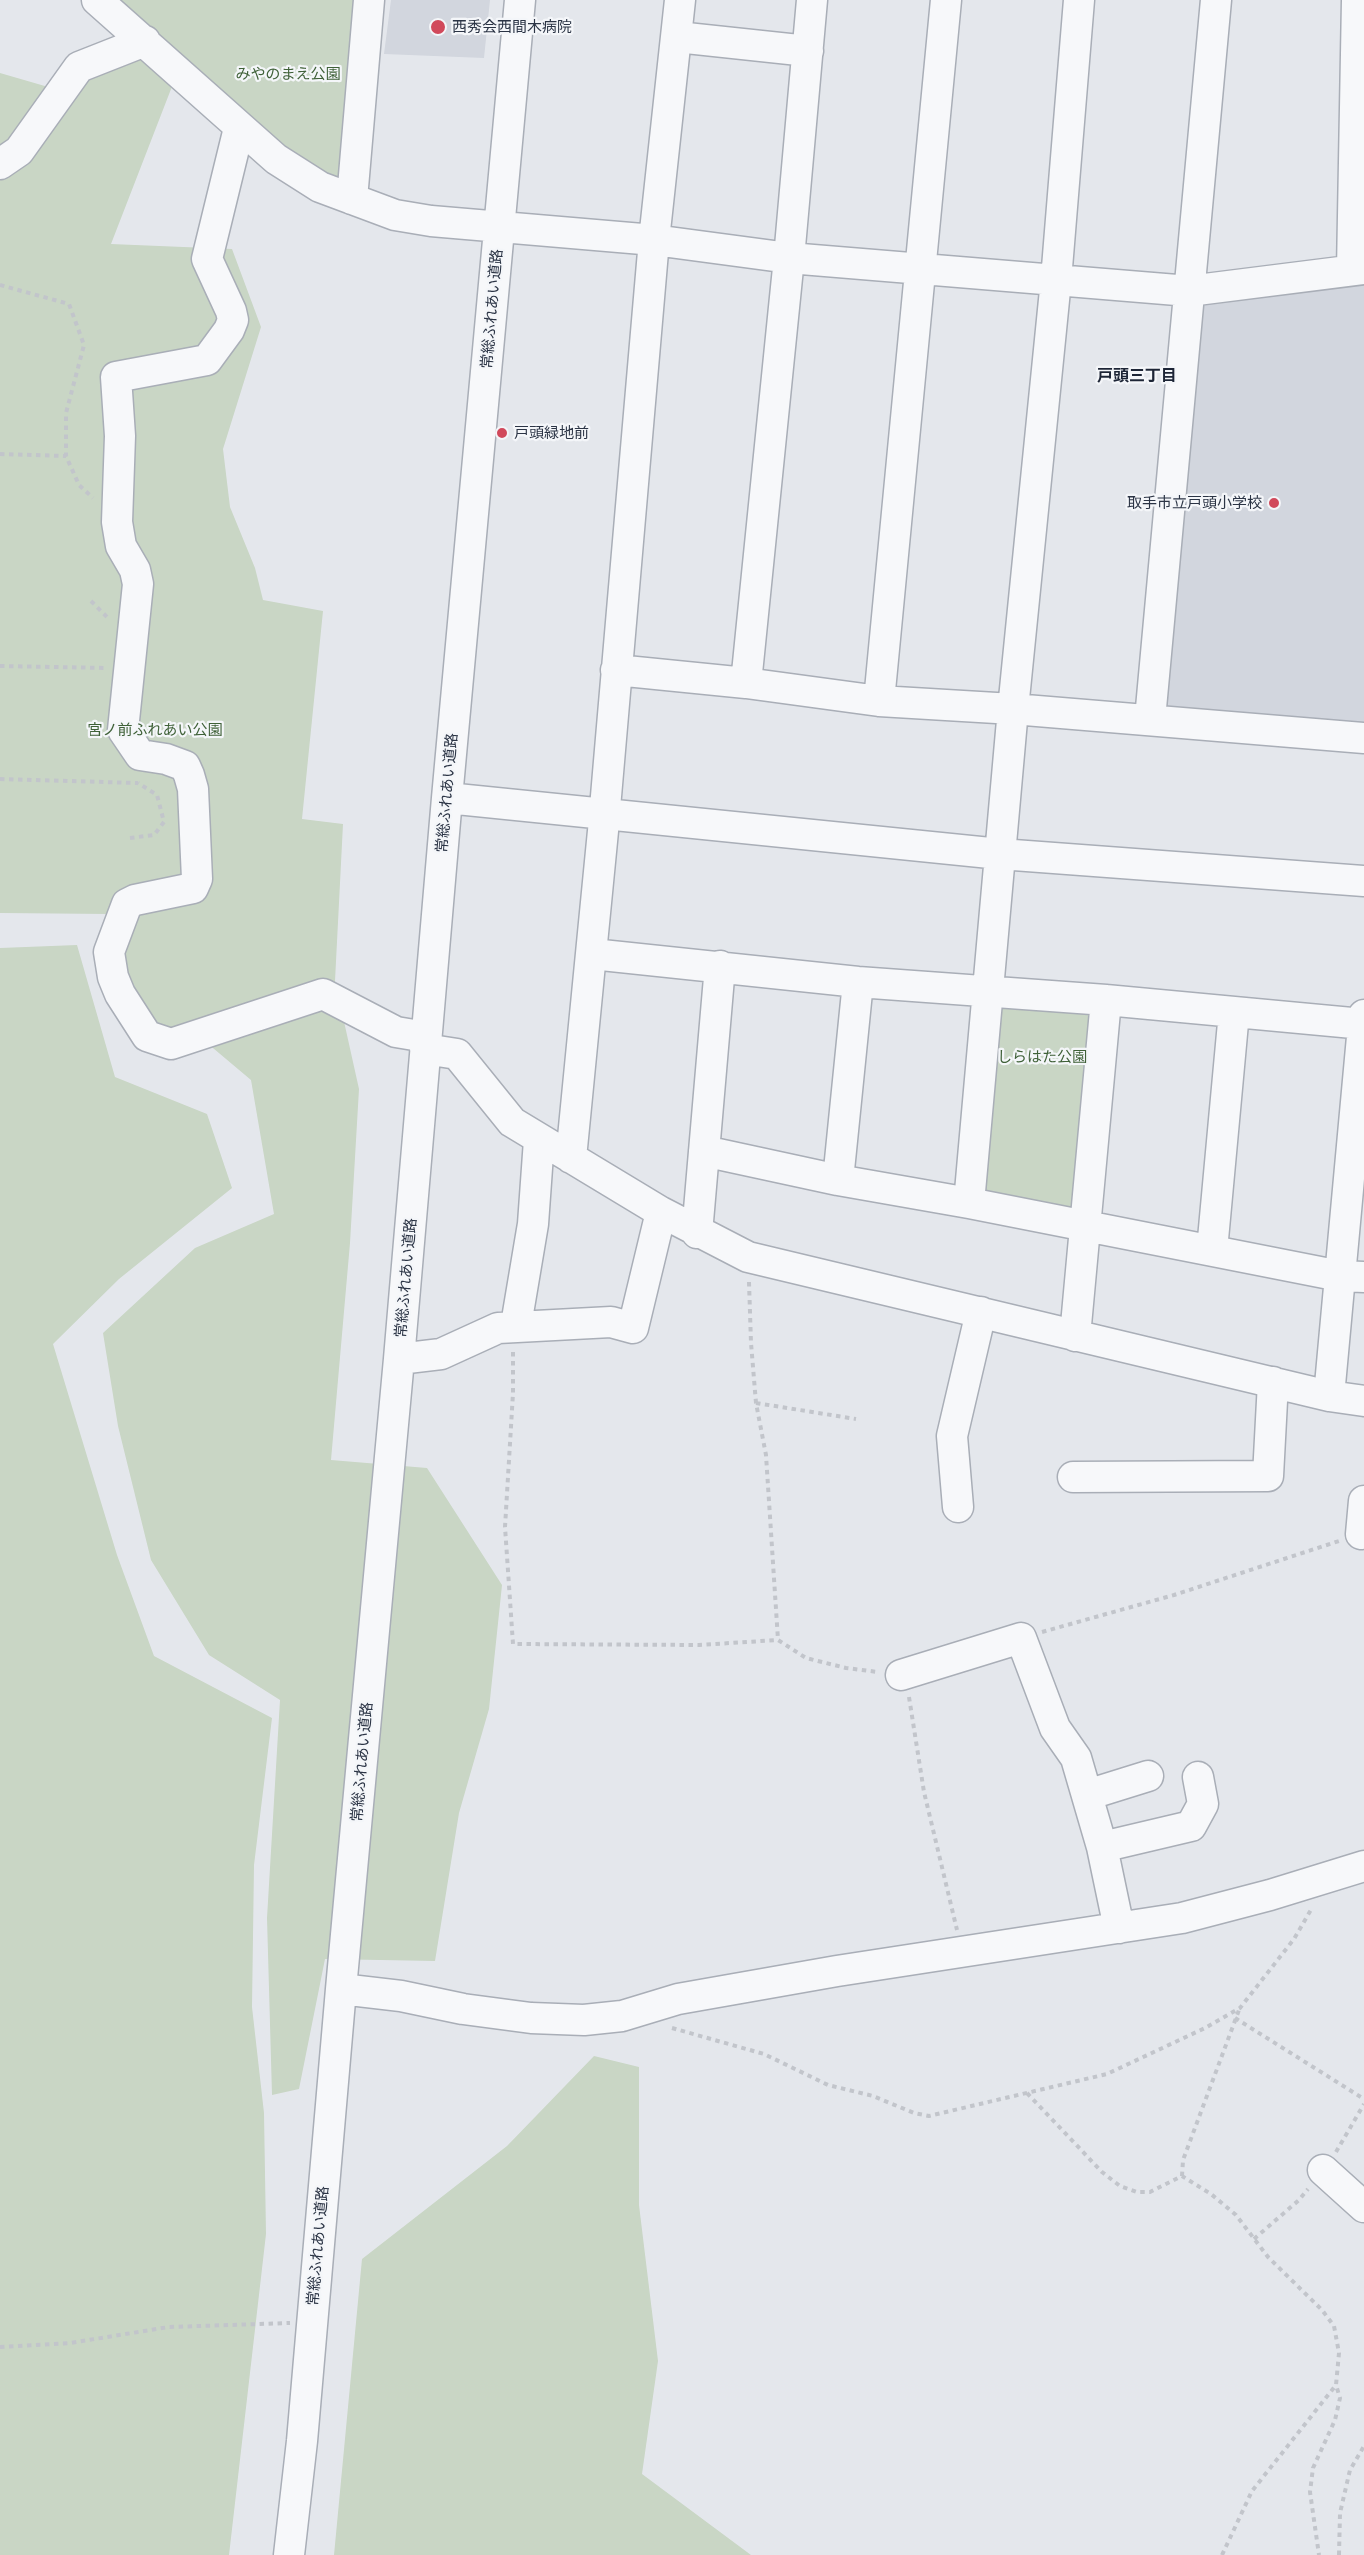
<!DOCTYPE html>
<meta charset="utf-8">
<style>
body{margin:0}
canvas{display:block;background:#e4e7ec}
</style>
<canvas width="1364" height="2555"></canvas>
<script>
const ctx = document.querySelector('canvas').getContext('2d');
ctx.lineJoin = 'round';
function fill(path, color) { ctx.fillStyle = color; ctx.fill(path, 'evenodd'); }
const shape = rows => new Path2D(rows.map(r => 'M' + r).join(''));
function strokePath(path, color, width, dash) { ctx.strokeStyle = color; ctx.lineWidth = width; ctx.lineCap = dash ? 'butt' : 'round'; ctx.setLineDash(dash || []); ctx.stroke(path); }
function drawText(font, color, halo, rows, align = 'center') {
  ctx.font = font + ' "Golos Text","Noto Sans JP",sans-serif'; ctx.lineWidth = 4.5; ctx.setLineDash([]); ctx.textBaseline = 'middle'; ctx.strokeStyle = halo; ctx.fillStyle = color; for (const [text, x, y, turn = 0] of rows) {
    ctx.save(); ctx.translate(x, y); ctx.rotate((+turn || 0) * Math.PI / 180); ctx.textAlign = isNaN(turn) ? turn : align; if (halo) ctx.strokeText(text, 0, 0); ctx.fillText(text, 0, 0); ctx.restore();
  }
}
fill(shape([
 [391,0,490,0,484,58,384,54],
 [1364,284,1364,729,1165,706,1203,300]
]), '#d2d6de');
fill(shape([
 [120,0,369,0,352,199,178,71,111,244,232,249,261,327,223,449,230,507,255,568,263,600,323,611,302,819,343,824,335,981,359,1089,350,1243,331,1460,427,1468,502,1585,489,1709,459,1813,435,1961,325,1959,299,2089,272,2095,267,1918,280,1700,209,1655,151,1560,118,1426,103,1333,195,1248,274,1214,251,1080,207,1043,151,1030,125,975,109,914,0,913,0,73,62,91,144,41,118,19],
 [77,945,115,1077,207,1114,232,1188,119,1279,53,1344,117,1555,154,1656,272,1718,254,1865,252,2007,264,2113,266,2234,229,2555,0,2555,0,948],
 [999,1001,1095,1011,1072,1213,982,1194],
 [594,2056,639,2067,639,2205,658,2361,642,2474,751,2555,334,2555,362,2259,507,2146]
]), '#c9d6c5');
const minor = shape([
 [97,0,276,159,320,187,395,215,431,221,654,240,789,258,1189,291,1364,269],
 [677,37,808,51],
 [239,128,207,259,231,311,233,320,229,330,207,360,116,377,120,436,117,522,121,546,135,570,138,584,123,730,140,755,166,759,185,766,189,775,193,789,197,879,193,888,135,900,127,904,109,952,113,977,120,994,147,1036,171,1044,323,994,396,1032,426,1037],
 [0,164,19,151,79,67,145,41],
 [352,199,369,0],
 [1352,270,1357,0],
 [616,670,746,683,879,701,1013,709,1364,738],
 [746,683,789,258,812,0],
 [879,701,946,0],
 [1150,719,1216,0],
 [447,798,1000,854,1364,881],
 [592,954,858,982,1106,1000,1364,1024],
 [425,1049,457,1054,512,1122,661,1212,748,1257,1329,1396,1364,1401],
 [704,1151,838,1180,969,1203,1340,1276,1364,1277],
 [571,1158,603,831,654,240,680,0],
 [838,1180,858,982],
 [969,1203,1013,709,1056,280,1079,0],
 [697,1233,720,966],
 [1212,1250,1234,1012],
 [516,1325,533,1224,539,1140],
 [1075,1336,1106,1000],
 [399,1359,441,1354,498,1328,611,1322,633,1328,661,1212],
 [1329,1396,1364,1015],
 [1073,1477,1268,1476,1273,1382],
 [958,1507,952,1436,981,1312],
 [1361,1534,1364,1501],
 [901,1675,1021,1638,1055,1728,1076,1758,1102,1847,1119,1928],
 [1087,1795,1148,1776],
 [1102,1847,1191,1826,1203,1804,1198,1777],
 [341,1989,401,1996,463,2009,531,2018,584,2020,622,2016,678,1999,837,1971,1182,1918,1270,1895,1364,1866],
 [1323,2170,1364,2207],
 [289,2555,302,2441,341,1989,399,1359,447,798,520,0]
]);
strokePath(minor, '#a9aeb7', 33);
strokePath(shape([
 [0,285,69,304,84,345,66,413,66,456,79,485,93,498],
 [0,454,66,456],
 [91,601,109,619],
 [0,666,107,668],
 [0,779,138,783],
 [130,838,154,835,164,822,157,795,138,783],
 [749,1282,751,1343,756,1403,766,1455,778,1640,806,1658,846,1668,878,1672],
 [513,1352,513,1393,505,1527,513,1644,699,1645,778,1640],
 [756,1403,856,1419],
 [1042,1632,1174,1595,1339,1541],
 [909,1697,924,1792,957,1930],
 [1235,2018,1364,2099],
 [672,2028,764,2054,828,2085,873,2096,914,2113,929,2116,1107,2074,1205,2028,1240,2008,1294,1939,1312,1908],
 [1027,2093,1102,2172,1120,2186,1137,2192,1150,2192,1182,2176,1211,2194,1236,2215,1268,2257,1322,2310,1334,2326,1339,2353,1336,2385,1340,2398,1335,2420,1313,2468,1310,2492,1319,2555],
 [1336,2152,1364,2104],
 [1182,2176,1183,2160,1239,2010],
 [1254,2239,1299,2200,1308,2189],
 [0,2347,70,2343,169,2327,290,2323],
 [1222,2555,1252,2491,1336,2385],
 [1339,2555,1340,2513,1350,2470,1364,2446]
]), '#c2c5cb', 4, [4.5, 4.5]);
strokePath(minor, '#f7f8fa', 30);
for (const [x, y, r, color] of [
 [438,27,8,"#d1495b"],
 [502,433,6,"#d1495b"],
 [1274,503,6,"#d1495b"]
]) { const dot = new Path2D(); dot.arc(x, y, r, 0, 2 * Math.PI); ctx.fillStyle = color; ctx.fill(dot); strokePath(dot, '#f4f6f9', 2); }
drawText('15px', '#2b3445', '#f4f6f9', [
 ["西秀会西間木病院",452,27],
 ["戸頭緑地前",514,433],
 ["取手市立戸頭小学校",1262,503,"right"]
], 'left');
drawText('15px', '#3f6138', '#f4f6f9', [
 ["みやのまえ公園",288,74],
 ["宮ノ前ふれあい公園",155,730],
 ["しらはた公園",1042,1057]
]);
drawText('15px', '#2b3445', '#f4f6f9', [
 ["常総ふれあい道路",492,309,-85],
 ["常総ふれあい道路",447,793,-85],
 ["常総ふれあい道路",406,1278,-85],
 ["常総ふれあい道路",362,1762,-85],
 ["常総ふれあい道路",318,2246,-85]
]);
drawText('bold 16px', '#1d2536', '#f4f6f9', [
 ["戸頭三丁目",1137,376]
]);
</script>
